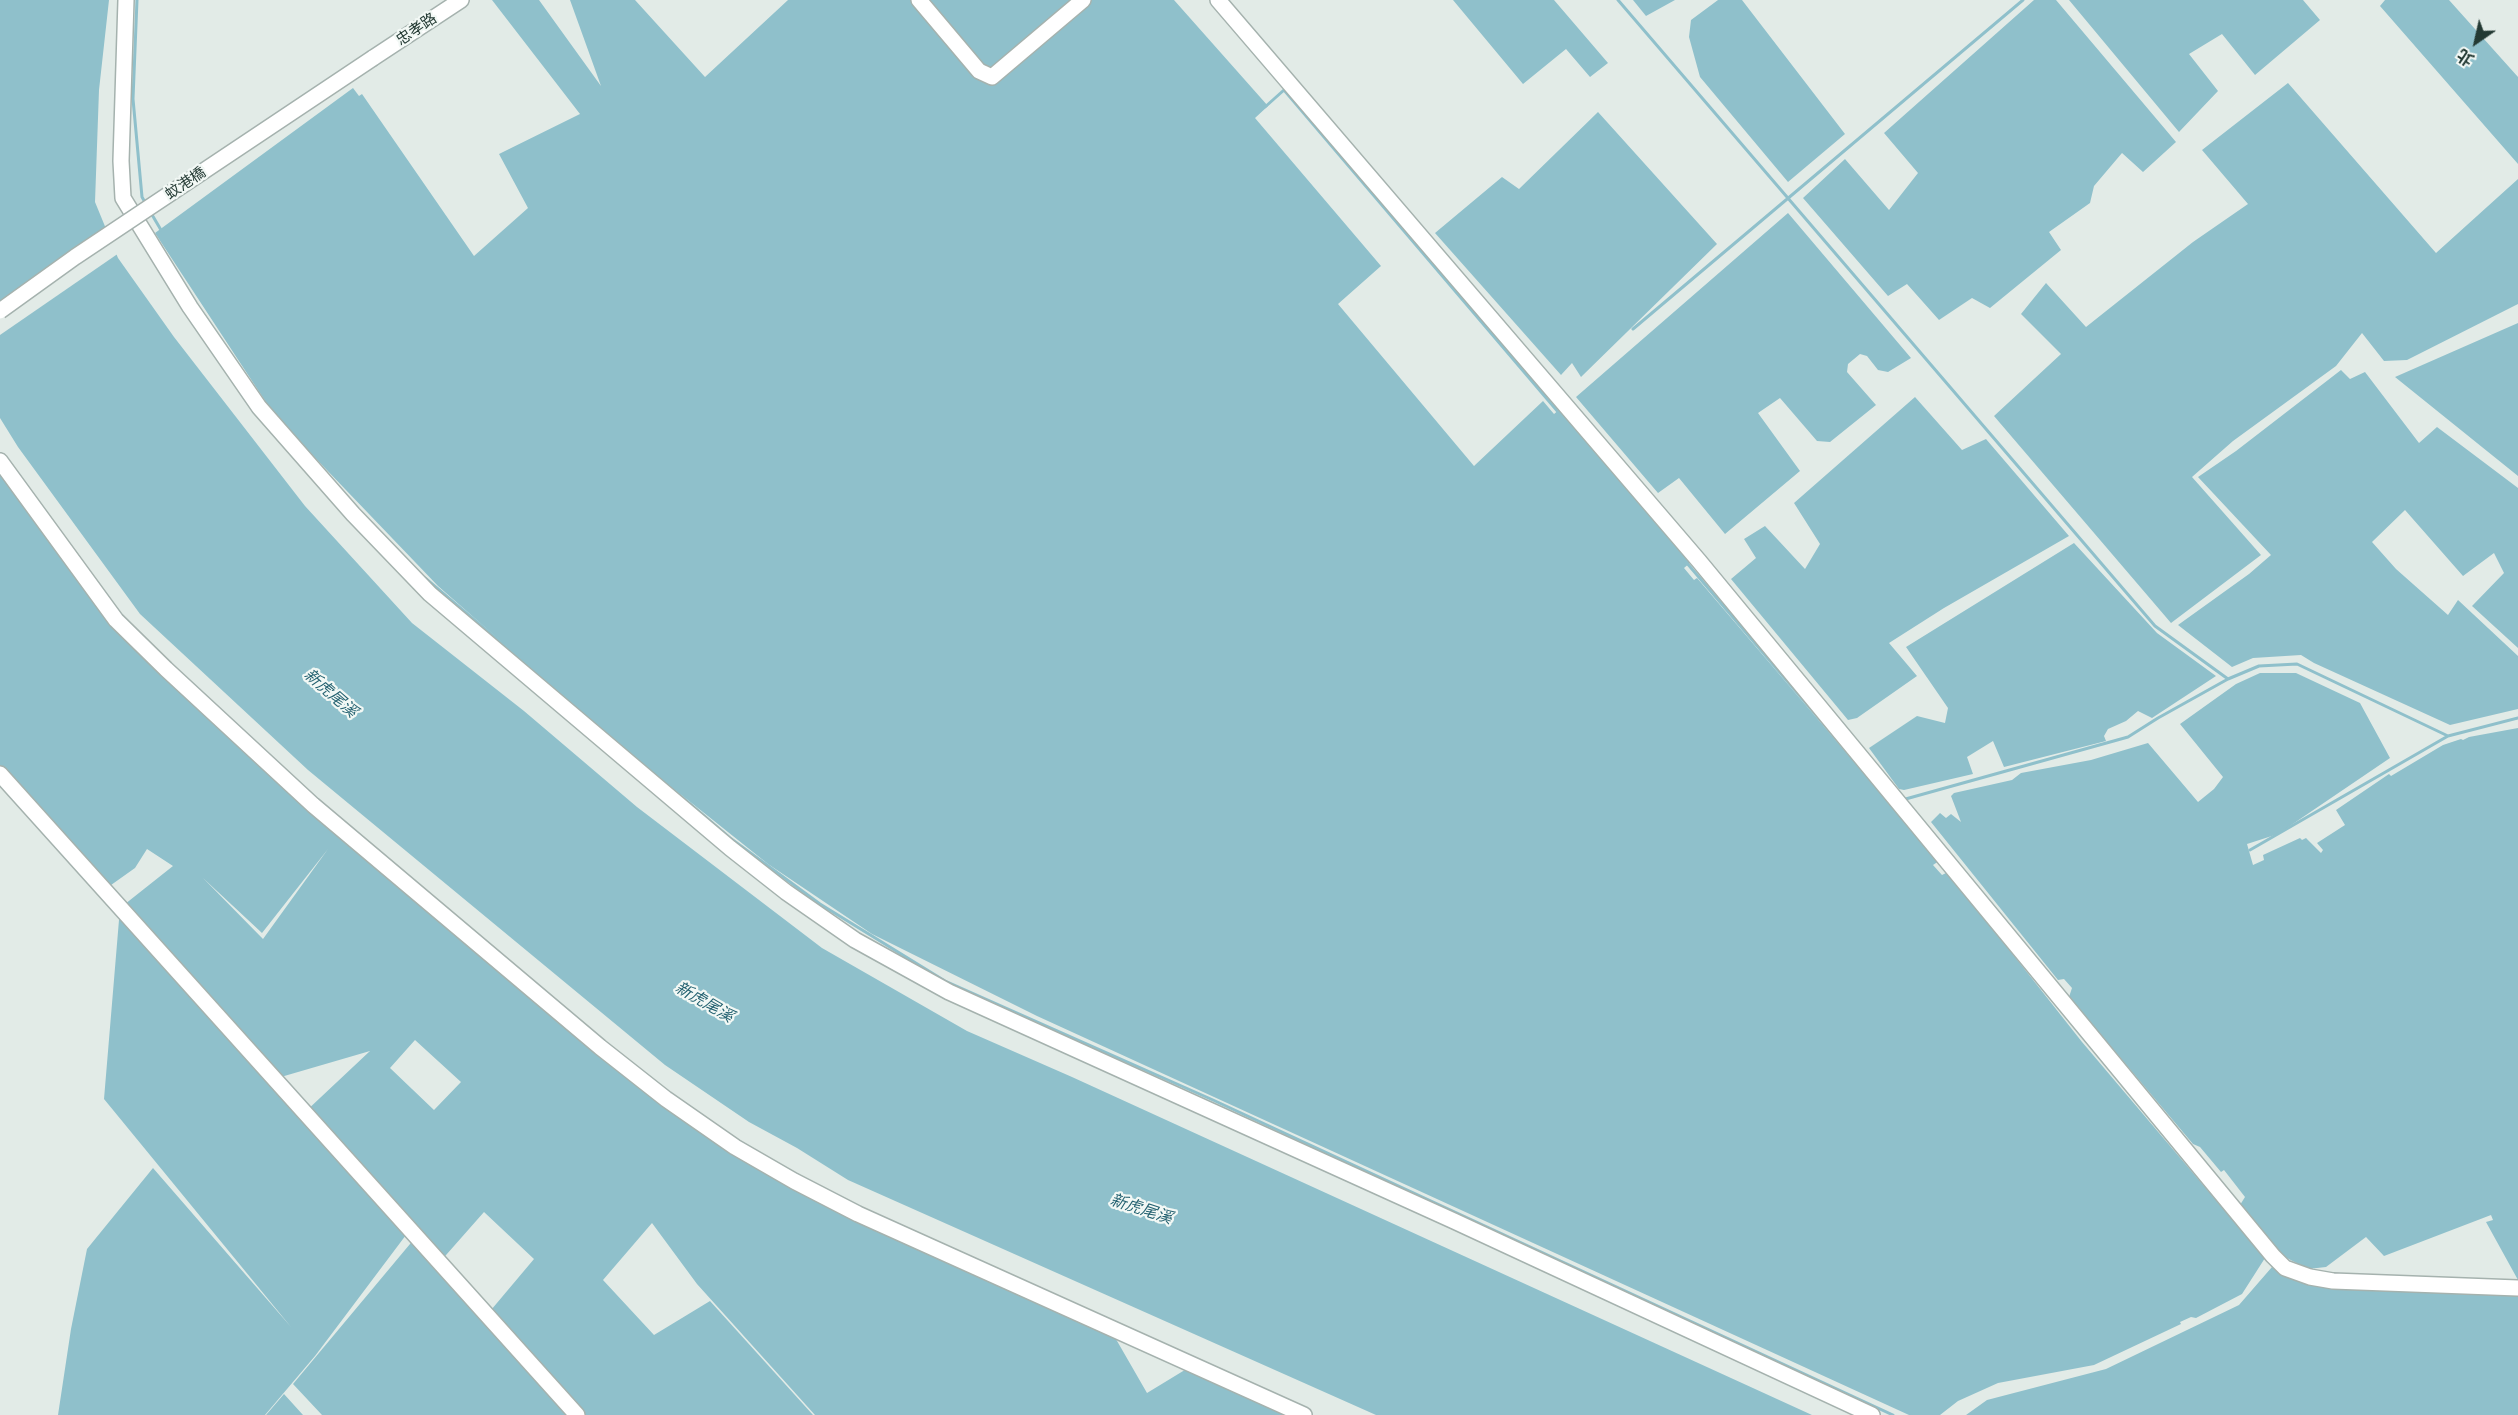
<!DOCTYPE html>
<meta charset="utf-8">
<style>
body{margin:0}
#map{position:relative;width:2518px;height:1415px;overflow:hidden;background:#e2ebe7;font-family:Poppins,"Noto Sans TC",sans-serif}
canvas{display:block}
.north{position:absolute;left:2446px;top:12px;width:60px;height:60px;-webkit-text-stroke:4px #f2f8f5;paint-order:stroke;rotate:214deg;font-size:16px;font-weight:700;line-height:24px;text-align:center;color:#243a34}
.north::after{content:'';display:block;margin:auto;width:21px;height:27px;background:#243a34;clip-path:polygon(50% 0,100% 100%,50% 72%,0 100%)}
</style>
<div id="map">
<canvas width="2518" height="1415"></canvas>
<div class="north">北</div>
</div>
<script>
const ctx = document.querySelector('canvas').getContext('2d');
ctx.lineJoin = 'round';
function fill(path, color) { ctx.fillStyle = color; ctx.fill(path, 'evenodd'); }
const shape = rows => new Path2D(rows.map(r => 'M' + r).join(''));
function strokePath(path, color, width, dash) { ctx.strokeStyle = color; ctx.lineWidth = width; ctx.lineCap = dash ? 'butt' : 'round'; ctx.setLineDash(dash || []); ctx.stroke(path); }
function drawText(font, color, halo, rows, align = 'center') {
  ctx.font = font + ' Poppins,"Noto Sans TC",sans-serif'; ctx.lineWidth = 4.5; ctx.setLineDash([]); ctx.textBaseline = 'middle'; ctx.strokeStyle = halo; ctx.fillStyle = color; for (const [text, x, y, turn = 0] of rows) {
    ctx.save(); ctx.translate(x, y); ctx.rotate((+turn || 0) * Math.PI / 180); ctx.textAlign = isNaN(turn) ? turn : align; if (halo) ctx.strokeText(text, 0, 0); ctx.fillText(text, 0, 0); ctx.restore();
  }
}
fill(shape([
 [0,0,109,0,99,90,95,202,118,258,174,337,305,506,412,623,524,711,637,807,822,948,967,1031,1072,1077,1812,1415,1376,1415,848,1180,797,1148,749,1122,665,1065,308,770,140,614,18,447,0,418],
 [492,0,539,0,601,86,570,0,635,0,705,77,788,0,1174,0,1268,106,1255,118,1381,266,1338,304,1474,466,1543,401,1554,414,1560,409,1691,562,1684,568,1694,580,1697,578,1939,861,1933,865,1942,875,1948,872,2082,1042,2265,1258,2242,1294,2196,1318,2191,1317,2180,1322,2181,1324,2094,1365,1998,1383,1958,1401,1940,1415,1909,1415,1037,1016,872,934,768,864,624,749,438,586,275,416,155,233,353,88,359,96,362,94,474,256,528,208,499,154,580,114],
 [1453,0,1554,0,1608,63,1590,77,1566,49,1523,84],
 [1633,0,1675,0,1646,16],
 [1718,0,1742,0,1845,134,1788,182,1700,77,1689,37,1691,20],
 [2034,0,2056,0,2176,142,2143,172,2122,153,2094,186,2090,203,2049,232,2061,250,1990,308,1972,298,1939,320,1907,284,1888,296,1803,198,1845,159,1889,210,1918,173,1884,133],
 [2069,0,2303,0,2320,20,2255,75,2222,34,2189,54,2218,91,2179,132],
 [2385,0,2449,0,2518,77,2518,164,2380,6],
 [2288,83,2436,253,2518,179,2518,304,2407,360,2384,361,2362,333,2336,366,2233,441,2192,477,2261,555,2171,623,1994,416,2061,354,2021,314,2046,283,2086,327,2193,242,2248,204,2202,150],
 [1598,112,1717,244,1581,377,1572,363,1561,375,1435,233,1502,177,1519,189],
 [1788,213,1911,358,1888,372,1878,370,1867,356,1860,354,1848,364,1847,372,1876,405,1830,442,1817,441,1780,398,1758,413,1800,471,1725,534,1679,478,1658,493,1576,397],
 [2518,323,2518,476,2395,377],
 [2341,370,2350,379,2365,372,2419,443,2437,427,2518,488,2518,648,2472,606,2504,573,2494,553,2463,576,2405,510,2372,542,2396,569,2448,615,2458,600,2518,656,2518,709,2450,725,2314,663,2301,655,2253,658,2232,667,2178,625,2249,574,2271,555,2198,477,2236,451],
 [1915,397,1962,450,1986,439,2069,536,1944,608,1889,643,1917,676,1857,718,1848,720,1731,579,1756,558,1744,539,1765,526,1805,569,1820,544,1794,503],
 [0,459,124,628,343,831,720,1137,853,1210,1109,1327,1147,1393,1193,1365,1304,1415,815,1415,697,1284,652,1223,603,1280,654,1335,710,1301,813,1415,322,1415,293,1384,415,1238,409,1231,315,1356,265,1415,58,1415,71,1329,87,1249,153,1168,291,1327,104,1099,120,908,173,866,147,849,135,868,104,890,0,774],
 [328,849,263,939,203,878,262,933],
 [415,1040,461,1082,434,1110,390,1068],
 [370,1051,304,1113,274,1079],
 [484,1212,534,1259,486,1316,439,1263],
 [2074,543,2157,633,2216,676,2152,718,2138,711,2126,721,2108,729,2104,736,2106,741,2004,767,1993,741,1967,757,1973,774,1904,790,1899,789,1869,748,1917,716,1945,723,1948,708,1906,647],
 [2260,673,2296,673,2360,703,2390,758,2278,834,2247,844,2253,865,2264,860,2263,855,2300,838,2302,840,2306,838,2321,853,2323,850,2317,843,2345,825,2336,810,2389,774,2391,776,2443,745,2461,739,2463,740,2469,737,2518,728,2518,1280,2486,1222,2493,1220,2491,1215,2384,1256,2366,1237,2326,1267,2308,1269,2283,1256,2240,1205,2245,1197,2224,1170,2221,1172,2200,1147,2193,1144,2069,997,2072,988,2064,979,2058,980,1931,822,1940,813,1946,818,1951,814,1961,822,1951,796,1954,793,2012,780,2021,773,2091,760,2148,743,2198,802,2214,789,2223,777,2180,724,2236,684],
 [2272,1267,2320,1286,2518,1294,2518,1415,1966,1415,1987,1400,2106,1369,2239,1305],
 [284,1394,303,1415,266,1415]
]), '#8fc0cb');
fill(shape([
 [111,234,119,253,0,335,0,310]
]), '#e2ebe7');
strokePath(shape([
 [137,0,133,99,142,197,146,204],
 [1618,0,2155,626,2228,679],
 [1265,107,1284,90,1559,413],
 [151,213,161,230],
 [1633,329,2023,0],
 [1686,562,1839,742],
 [425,578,571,702],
 [649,769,730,838,820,904,945,981,1213,1100,1893,1415],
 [1902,800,2128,737,2158,718,2228,679,2259,666,2297,664,2448,736],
 [2250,850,2448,736,2518,718]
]), '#8fc0cb', 3);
const minor = shape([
 [126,0,121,161,123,198,190,307,259,407,353,514,430,594,730,848,786,892,855,940,949,992,1454,1221,1872,1415],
 [919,0,979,71,992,77,1083,0],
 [1218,0,1699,561,2273,1256,2285,1268,2310,1277,2333,1281,2518,1288],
 [373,58,461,0],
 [0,461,116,620,166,669,313,805,600,1047,666,1099,735,1147,794,1181,858,1214,1304,1415],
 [0,774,577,1415]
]);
strokePath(minor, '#a5b2ae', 18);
strokePath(minor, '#fff', 15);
const minorBridge = shape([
 [0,311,75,257,373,58]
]);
strokePath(minorBridge, '#a5b2ae', 18, []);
strokePath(minorBridge, '#fff', 15);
drawText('15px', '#243a34', '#f2f8f5', [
 ["忠孝路",417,30,-34],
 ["蚊港橋",186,184,-34]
]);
drawText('italic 16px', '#236170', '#f2f8f5', [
 ["新虎尾溪",330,694,41],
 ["新虎尾溪",704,1003,30],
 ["新虎尾溪",1141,1210,18]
]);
</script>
